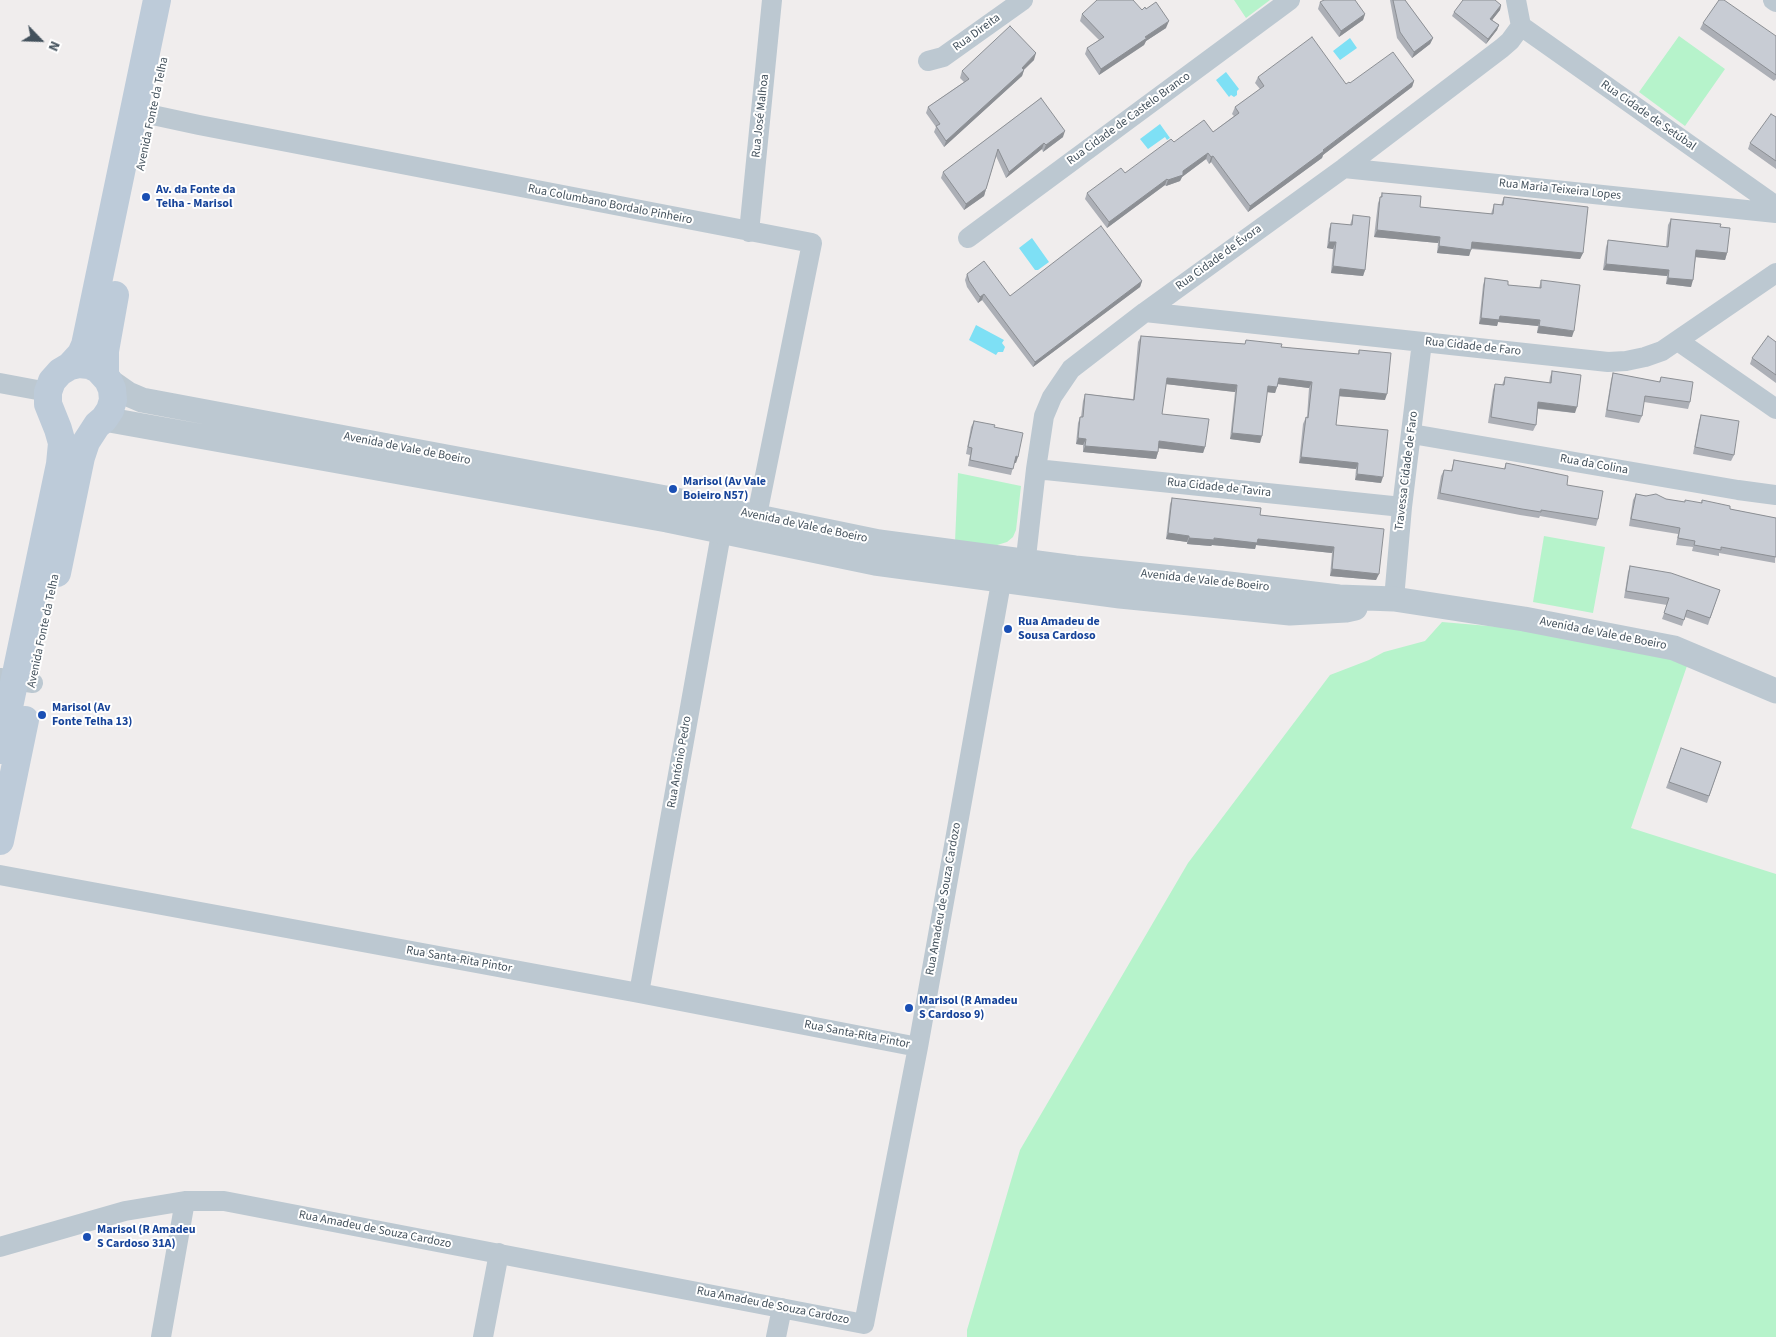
<!DOCTYPE html>
<meta charset="utf-8">
<style>
body{margin:0}
#map{position:relative;width:1776px;height:1337px;overflow:hidden;background:#f0eded;font-family:"Source Sans 3",sans-serif}
canvas{display:block}
.north{position:absolute;left:15px;top:15px;width:50px;height:50px;-webkit-text-stroke:4px #fff;paint-order:stroke;rotate:114deg;font-size:14px;font-weight:700;line-height:20px;text-align:center;color:#43515c}
.north::after{content:'';display:block;margin:auto;width:18px;height:22px;background:#43515c;clip-path:polygon(50% 0,100% 100%,50% 72%,0 100%)}
</style>
<div id="map">
<canvas width="1776" height="1337"></canvas>
<div class="north">N</div>
</div>
<script>
const ctx = document.querySelector('canvas').getContext('2d');
ctx.lineJoin = 'round';
function fill(path, color) { ctx.fillStyle = color; ctx.fill(path, 'evenodd'); }
const shape = rows => new Path2D(rows.map(r => 'M' + r).join(''));
function strokePath(path, color, width, dash) { ctx.strokeStyle = color; ctx.lineWidth = width; ctx.lineCap = dash ? 'butt' : 'round'; ctx.setLineDash(dash || []); ctx.stroke(path); }
function drawText(font, color, halo, rows, align = 'center') {
  ctx.font = font + ' "Source Sans 3",sans-serif'; ctx.lineWidth = 4; ctx.setLineDash([]); ctx.textBaseline = 'middle'; ctx.strokeStyle = halo; ctx.fillStyle = color; for (const [text, x, y, turn = 0] of rows) {
    ctx.save(); ctx.translate(x, y); ctx.rotate((+turn || 0) * Math.PI / 180); ctx.textAlign = isNaN(turn) ? turn : align; if (halo) ctx.strokeText(text, 0, 0); ctx.fillText(text, 0, 0); ctx.restore();
  }
}
fill(shape([
 [1234,0,1270,0,1246,18],
 [1679,36,1725,69,1685,126,1639,92],
 [958,473,1021,486,1016,530,1013,537,1007,542,994,546,955,542],
 [1544,536,1605,547,1593,613,1533,602],
 [1442,622,1535,630,1688,663,1631,828,1776,874,1776,1337,967,1337,967,1330,1020,1150,1188,863,1330,675,1369,660,1384,652,1425,641]
]), '#b6f3cb');
fill(shape([
 [1350,38,1357,48,1340,60,1333,51],
 [1226,72,1239,89,1237,91,1237,95,1234,97,1231,95,1229,97,1216,80],
 [1160,124,1170,138,1167,140,1165,137,1148,149,1140,139],
 [1032,238,1049,262,1038,270,1035,270,1019,248],
 [976,325,1004,340,1002,343,1005,347,1003,352,998,352,996,355,969,340]
]), '#7ee0f5');
strokePath(shape([
 [1773,0,1776,2],
 [1521,26,1776,206],
 [928,61,943,57,1023,0],
 [134,111,199,125,812,243,754,530],
 [1344,168,1776,213],
 [749,232,772,0],
 [968,238,1290,0],
 [1145,312,1608,362,1626,361,1645,357,1662,351,1776,273],
 [1678,341,1776,409],
 [0,383,48,392],
 [1412,434,1738,490,1776,495],
 [1036,469,1402,507],
 [1024,575,1036,469,1044,416,1052,397,1071,369,1145,312,1344,168,1502,48,1510,41,1521,26,1516,0],
 [1394,599,1402,507,1422,342],
 [0,678,33,683],
 [0,875,639,993,918,1047],
 [639,993,724,517],
 [0,1247,125,1211,185,1201,224,1201,864,1324,918,1047,1004,566],
 [161,1337,185,1201],
 [483,1337,499,1253],
 [776,1337,782,1308]
]), '#bcc8d1', 20);
strokePath(shape([
 [108,380,128,394,142,400,671,499,879,542,1075,568,1212,582,1339,597,1394,599,1524,619,1674,648,1776,691],
 [104,419,667,520,875,563,1120,596,1290,613,1346,610,1355,608]
]), '#bcc8d1', 25);
strokePath(shape([
 [105,375,105,351,115,295],
 [57,573,81,457,86,442,97,425,104,419,110,410,113,400,112,389,108,380,98,369,89,365,79,364,70,366],
 [0,750,60,464,62,443,58,429,48,404,48,392,52,381,60,372,70,366,81,354,85,345,157,0],
 [0,841,25,720]
]), '#bdcbd9', 28);
fill(shape([
 [1390,0,1405,0,1433,38,1430,44,1412,58,1397,38],
 [1320,2,1365,14,1363,20,1339,37,1318,9],
 [1501,5,1500,10,1492,20,1499,25,1497,30,1486,44,1452,16,1454,12],
 [1142,10,1166,28,1146,41,1144,45,1099,75,1085,54,1087,48,1099,40,1080,21,1082,14],
 [1703,23,1776,36,1776,79,1774,81,1700,29],
 [1034,60,1024,70,1022,76,944,147,934,132,936,127,926,113,928,107,964,82,960,78,962,71],
 [1258,77,1346,84,1414,81,1412,87,1323,155,1322,158,1248,212,1211,162,1209,164,1206,159,1182,177,1180,181,1166,186,1165,185,1107,228,1085,199,1087,193,1125,173,1174,142,1213,132,1234,116,1232,114,1235,107,1260,89,1255,83],
 [1041,98,1063,137,1043,152,1042,149,1006,178,996,156,984,196,964,210,941,178,943,172],
 [1776,117,1776,169,1748,149,1750,143],
 [1382,193,1420,207,1491,214,1494,204,1501,205,1504,197,1583,253,1580,259,1471,249,1469,256,1437,253,1438,243,1374,237,1378,203],
 [1353,215,1365,270,1363,276,1331,273,1333,249,1327,248,1329,229,1331,223,1350,225],
 [1671,219,1720,227,1727,253,1725,260,1696,257,1691,287,1666,284,1667,276,1603,270,1606,247,1608,240,1666,247,1668,225],
 [967,274,1010,296,1142,281,1140,287,1033,367,982,300,978,303,967,287,965,280],
 [1485,278,1508,285,1539,288,1541,280,1572,337,1537,333,1538,326,1498,322,1497,326,1479,324,1483,285],
 [1141,336,1245,344,1246,340,1281,347,1358,354,1359,350,1385,400,1339,396,1336,425,1381,483,1355,480,1356,469,1299,463,1303,424,1306,417,1307,417,1309,388,1278,384,1275,393,1267,392,1260,443,1230,439,1235,392,1166,384,1162,414,1205,447,1203,453,1158,448,1158,452,1156,459,1083,452,1083,445,1076,444,1078,423,1080,417,1081,417,1083,401,1085,394,1133,399,1138,342],
 [1776,342,1776,383,1750,364,1752,358],
 [1552,371,1575,413,1538,409,1536,425,1533,431,1488,423,1493,390,1495,384,1502,385,1505,377,1549,383,1550,377],
 [1613,373,1659,382,1661,377,1690,402,1688,409,1644,402,1642,416,1639,423,1605,417,1611,380],
 [1701,415,1734,455,1731,461,1693,454,1699,421],
 [974,421,994,427,1016,463,1014,463,1011,475,968,466,970,455,966,454,971,427],
 [1454,460,1504,469,1506,463,1567,485,1598,519,1596,526,1540,516,1539,518,1520,515,1437,499,1441,476,1444,470,1451,471],
 [1636,494,1684,502,1701,503,1702,500,1730,509,1776,518,1775,563,1719,553,1719,556,1692,551,1693,547,1676,545,1678,534,1629,526,1633,500],
 [1172,498,1260,515,1384,529,1376,580,1330,576,1332,553,1256,545,1255,549,1212,545,1211,546,1187,544,1187,542,1166,539,1170,504],
 [1630,566,1720,590,1708,625,1685,617,1682,626,1662,619,1667,605,1624,598,1628,572],
 [1681,748,1721,762,1707,803,1666,788]
]), '#acafb6');
fill(shape([
 [1501,5,1500,10,1489,24,1490,19],
 [1365,14,1363,20,1339,37,1341,31],
 [1169,21,1166,28,1146,41,1144,45,1099,75,1101,69,1145,37],
 [1499,25,1497,30,1486,44,1488,39],
 [1433,38,1430,44,1412,58,1414,52],
 [1036,53,1034,60,1019,74,1022,68],
 [1024,70,1022,76,944,147,946,141],
 [1414,81,1412,87,1323,155,1322,158,1248,212,1250,206],
 [1065,131,1063,137,1043,152,1046,145],
 [1044,143,1042,149,1006,178,1009,172],
 [1208,153,1206,159,1182,177,1180,181,1166,186,1168,180,1183,171],
 [1213,156,1211,162,1209,164,1211,157],
 [1167,179,1165,185,1107,228,1109,222],
 [986,189,984,196,964,210,966,204],
 [1377,230,1440,237,1438,243,1374,237],
 [1329,242,1336,242,1333,249,1327,248],
 [1472,242,1583,253,1580,259,1470,248],
 [1439,246,1471,250,1469,256,1437,253],
 [1696,250,1727,253,1725,260,1694,257],
 [1606,264,1669,270,1667,276,1603,270],
 [1333,266,1365,270,1363,276,1331,273],
 [1668,278,1693,280,1691,287,1666,284],
 [1142,281,1140,287,1033,367,1035,362],
 [984,294,982,300,978,303,980,297],
 [1500,316,1540,320,1538,326,1498,322,1497,326,1479,324,1481,318],
 [1539,326,1574,331,1572,337,1537,333],
 [1167,378,1237,385,1235,392,1165,384],
 [1279,378,1312,382,1309,388,1277,384],
 [1268,386,1277,387,1275,393,1266,392],
 [1340,389,1387,394,1385,400,1337,396],
 [1538,402,1577,407,1575,413,1536,408],
 [1232,433,1262,436,1260,443,1230,439],
 [1078,438,1086,439,1083,445,1076,444],
 [1159,441,1205,447,1203,453,1157,448],
 [1085,446,1158,452,1156,459,1083,452],
 [1016,456,1018,457,1016,463,1013,462],
 [1301,457,1358,463,1356,469,1299,463],
 [1357,474,1383,477,1381,483,1355,480],
 [1168,533,1189,536,1187,542,1166,539],
 [1189,538,1258,539,1334,547,1332,553,1256,545,1255,549,1212,545,1211,546,1187,544],
 [1332,569,1379,574,1376,580,1330,576]
]), '#8c8f94');
const building = shape([
 [1097,0,1133,0,1142,10,1145,7,1146,9,1156,2,1169,21,1145,37,1147,38,1101,69,1087,48,1104,37,1082,14,1097,0],
 [1324,0,1355,0,1365,14,1341,31,1320,2,1324,0],
 [1393,0,1405,0,1433,38,1414,52,1400,32,1393,0],
 [1463,0,1495,0,1501,5,1490,19,1499,25,1488,39,1454,12,1463,0],
 [1719,0,1724,0,1776,36,1776,75,1703,23,1719,0],
 [1010,26,1036,53,1022,68,1024,70,946,141,936,126,940,124,928,107,969,79,962,71,1010,26],
 [1312,37,1346,84,1349,82,1350,83,1393,52,1414,81,1323,150,1324,151,1250,206,1213,156,1211,157,1208,153,1183,171,1183,175,1168,180,1167,179,1109,222,1087,193,1121,168,1125,173,1171,139,1174,142,1204,120,1213,132,1239,113,1235,107,1264,86,1258,77,1312,37],
 [1041,98,1065,131,1046,145,1044,143,1009,172,998,149,986,189,966,204,943,172,1041,98],
 [1771,114,1776,117,1776,161,1750,143,1771,114],
 [1382,193,1421,196,1420,207,1493,214,1494,204,1503,205,1504,197,1588,207,1583,253,1472,242,1471,250,1439,246,1440,237,1377,230,1380,197,1382,197,1382,193],
 [1353,215,1370,217,1365,270,1333,266,1336,242,1329,242,1331,223,1352,225,1353,215],
 [1671,219,1721,224,1720,227,1730,228,1727,253,1696,250,1693,280,1668,278,1669,270,1606,264,1608,240,1668,247,1671,219],
 [1101,226,1142,281,1035,362,984,294,980,297,969,281,967,274,984,261,1010,296,1101,226],
 [1485,278,1508,281,1508,285,1541,288,1541,280,1580,285,1574,331,1539,326,1540,320,1500,316,1499,320,1481,318,1485,278],
 [1141,336,1245,344,1246,340,1282,344,1281,347,1359,354,1359,350,1391,353,1387,394,1340,389,1336,425,1388,430,1383,477,1357,474,1358,463,1301,457,1306,417,1308,418,1312,382,1279,378,1277,387,1268,386,1262,436,1232,433,1237,385,1167,378,1162,414,1209,419,1205,447,1159,441,1158,452,1085,446,1086,439,1078,438,1080,417,1083,417,1085,394,1134,400,1141,336],
 [1768,336,1776,342,1776,375,1752,358,1768,336],
 [1552,371,1581,375,1577,407,1538,402,1536,425,1491,417,1495,384,1504,385,1505,377,1551,383,1552,371],
 [1613,373,1660,382,1661,377,1693,382,1690,402,1645,396,1642,416,1607,410,1613,373],
 [1701,415,1739,421,1734,455,1695,447,1701,415],
 [974,421,995,425,994,427,1023,433,1018,457,1016,456,1013,469,970,460,972,448,968,447,974,421],
 [1454,460,1505,469,1506,463,1568,476,1567,485,1603,491,1598,519,1541,510,1541,512,1522,509,1440,493,1444,470,1452,471,1454,460],
 [1636,494,1646,496,1656,494,1666,499,1685,502,1685,500,1702,503,1702,500,1730,506,1730,509,1776,518,1776,557,1721,547,1721,550,1694,545,1695,541,1678,538,1680,528,1631,519,1636,494],
 [1172,498,1261,508,1260,515,1384,529,1379,574,1332,569,1334,547,1258,539,1257,543,1214,538,1214,540,1189,538,1189,536,1168,533,1172,498],
 [1630,566,1671,573,1720,590,1710,618,1687,610,1684,620,1664,613,1669,598,1626,591,1630,566],
 [1681,748,1721,762,1709,796,1669,782,1681,748]
]);
fill(building, '#c8ccd4');
strokePath(building, '#8c8f94', 1);
for (const [x, y, r, color] of [
 [146,197,5,"#1a4fb4"],
 [673,489,5,"#1a4fb4"],
 [1008,629,5,"#1a4fb4"],
 [42,715,5,"#1a4fb4"],
 [909,1008,5,"#1a4fb4"],
 [87,1237,5,"#1a4fb4"]
]) { const dot = new Path2D(); dot.arc(x, y, r, 0, 2 * Math.PI); ctx.fillStyle = color; ctx.fill(dot); strokePath(dot, '#fff', 2); }
drawText('12px', '#43515c', '#fff', [
 ["Rua Direita",977,33,-36],
 ["Avenida Fonte da Telha",153,114,-78],
 ["Rua José Malhoa",761,116,-84],
 ["Rua Cidade de Setúbal",1648,116,35],
 ["Rua Cidade de Castelo Branco",1129,119,-36],
 ["Rua Maria Teixeira Lopes",1560,190,6],
 ["Rua Columbano Bordalo Pinheiro",610,205,11],
 ["Rua Cidade de Évora",1219,258,-36],
 ["Rua Cidade de Faro",1473,347,6],
 ["Avenida de Vale de Boeiro",407,449,11],
 ["Rua da Colina",1594,465,10],
 ["Travessa Cidade de Faro",1407,471,-83],
 ["Rua Cidade de Tavira",1219,488,6],
 ["Avenida de Vale de Boeiro",804,526,12],
 ["Avenida de Vale de Boeiro",1205,581,6],
 ["Avenida Fonte da Telha",44,631,-78],
 ["Avenida de Vale de Boeiro",1603,634,11],
 ["Rua António Pedro",680,762,-80],
 ["Rua Amadeu de Souza Cardozo",944,899,-80],
 ["Rua Santa-Rita Pintor",459,960,10],
 ["Rua Santa-Rita Pintor",857,1035,11],
 ["Rua Amadeu de Souza Cardozo",375,1230,11],
 ["Rua Amadeu de Souza Cardozo",773,1306,11]
]);
drawText('bold 12px', '#164399', '#fff', [
 ["Av. da Fonte da",156,190],
 ["Telha - Marisol",156,204],
 ["Marisol (Av Vale",683,482],
 ["Boieiro N57)",683,496],
 ["Rua Amadeu de",1018,622],
 ["Sousa Cardoso",1018,636],
 ["Marisol (Av",52,708],
 ["Fonte Telha 13)",52,722],
 ["Marisol (R Amadeu",919,1001],
 ["S Cardoso 9)",919,1015],
 ["Marisol (R Amadeu",97,1230],
 ["S Cardoso 31A)",97,1244]
], 'left');
</script>
